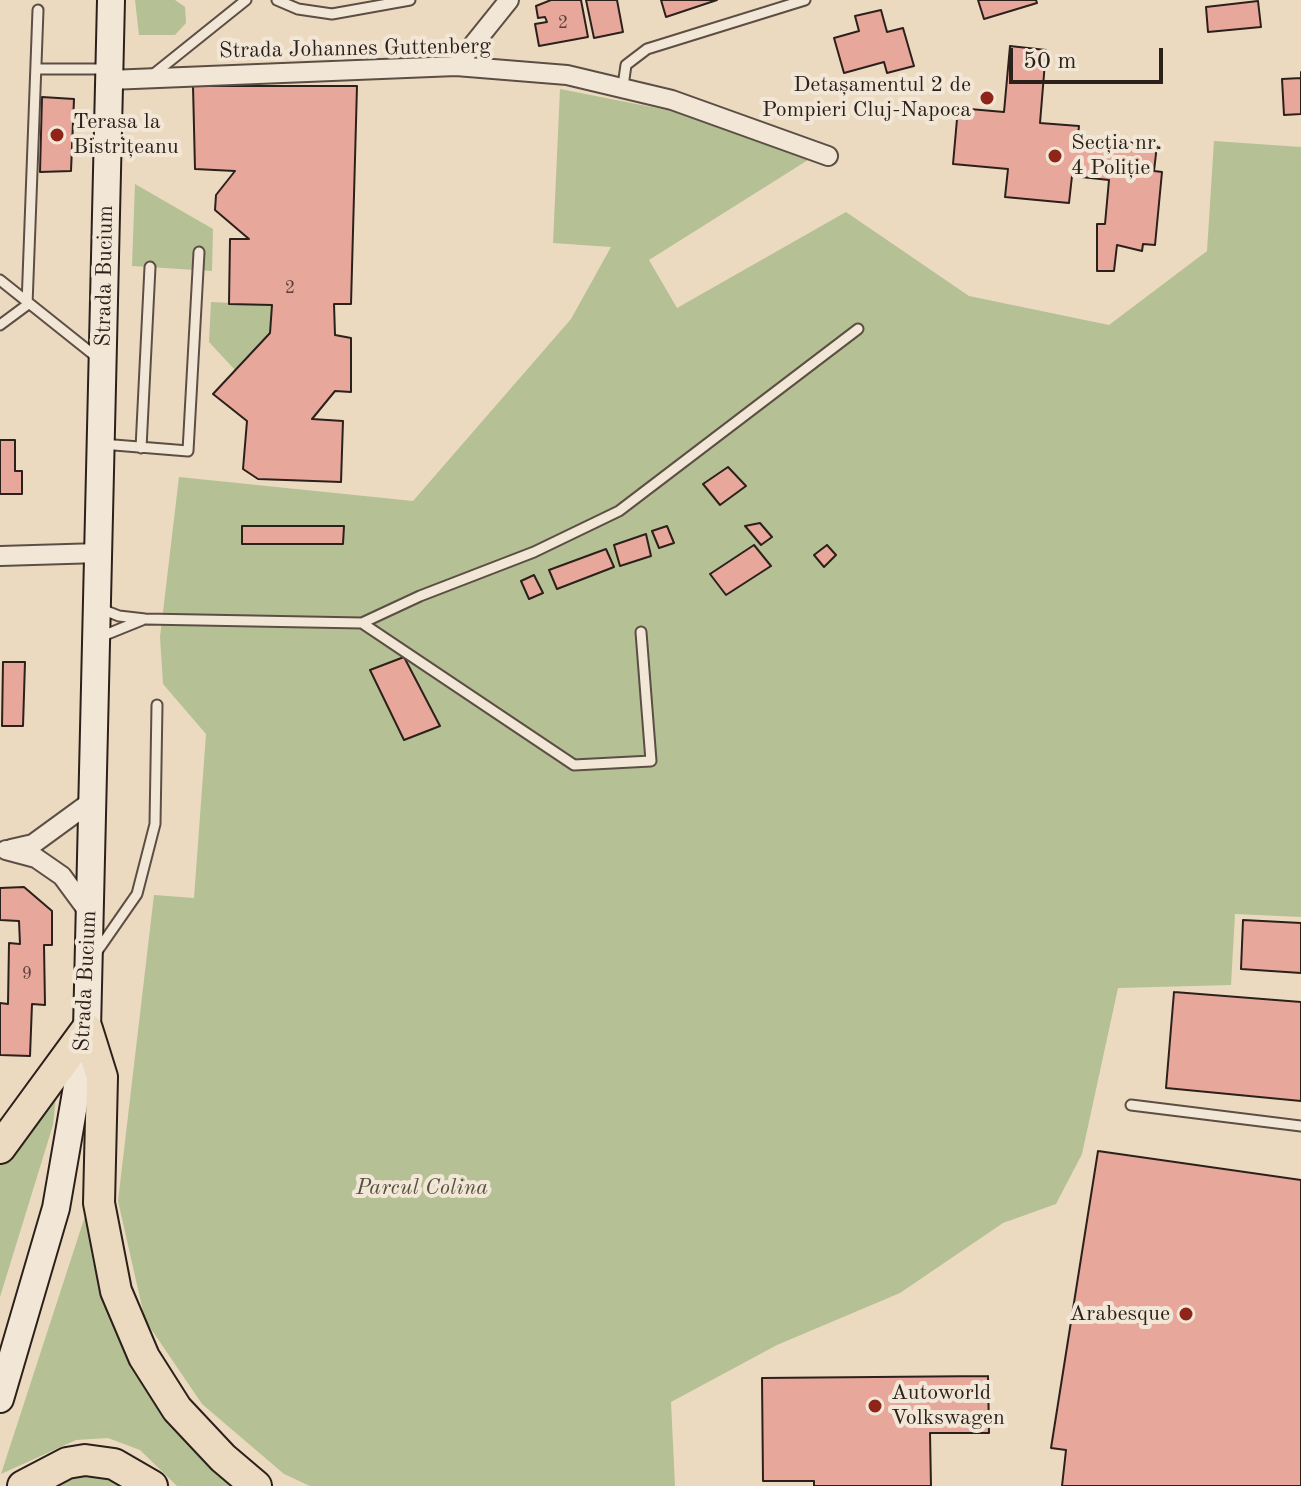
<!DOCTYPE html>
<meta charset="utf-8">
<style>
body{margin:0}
#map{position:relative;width:1301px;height:1486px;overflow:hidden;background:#ebdac0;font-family:"Old Standard TT",serif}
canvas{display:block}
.scale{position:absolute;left:1009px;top:48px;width:154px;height:36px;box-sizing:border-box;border:4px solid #2c201b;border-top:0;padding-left:10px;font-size:24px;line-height:28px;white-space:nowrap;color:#2c201b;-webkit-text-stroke:6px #f2e7d6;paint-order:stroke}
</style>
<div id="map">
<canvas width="1301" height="1486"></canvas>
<div class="scale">50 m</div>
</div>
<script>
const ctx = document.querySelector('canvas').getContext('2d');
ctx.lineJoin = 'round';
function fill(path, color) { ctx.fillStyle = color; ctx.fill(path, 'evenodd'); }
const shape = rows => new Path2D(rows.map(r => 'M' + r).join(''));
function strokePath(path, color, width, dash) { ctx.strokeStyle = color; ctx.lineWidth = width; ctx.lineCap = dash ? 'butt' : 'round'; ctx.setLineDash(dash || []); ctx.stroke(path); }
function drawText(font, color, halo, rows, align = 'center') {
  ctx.font = font + ' "Old Standard TT",serif'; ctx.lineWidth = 8; ctx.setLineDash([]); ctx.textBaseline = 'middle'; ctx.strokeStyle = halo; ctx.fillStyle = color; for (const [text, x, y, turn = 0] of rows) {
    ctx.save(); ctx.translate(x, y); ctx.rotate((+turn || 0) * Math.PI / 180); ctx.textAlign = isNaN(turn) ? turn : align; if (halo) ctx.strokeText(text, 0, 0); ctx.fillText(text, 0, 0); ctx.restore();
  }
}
fill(shape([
 [135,0,175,0,185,7,186,23,175,35,139,35],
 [560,89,672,111,808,160,649,260,677,308,846,212,969,296,1109,325,1207,251,1214,141,1301,147,1301,917,1235,914,1231,985,1118,988,1082,1154,1056,1204,1003,1223,900,1293,777,1345,671,1402,675,1486,310,1486,284,1474,202,1404,145,1320,118,1201,154,895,194,898,206,734,163,684,160,637,179,477,413,501,571,319,611,247,553,243],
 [135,184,213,229,212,271,132,266],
 [211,302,272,305,270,333,235,370,209,342],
 [56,1097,53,1125,0,1297,0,1162],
 [86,1213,93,1262,125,1355,153,1395,251,1486,177,1486,140,1450,108,1438,76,1440,1,1474],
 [69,1476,105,1476,124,1486,50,1486]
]), '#b5c094');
const building = shape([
 [551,0,581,0,588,37,539,46,535,24,547,22,545,17,538,18,536,6,551,0],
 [586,0,617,0,623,32,594,38,586,0],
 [661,0,717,0,666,17,661,0],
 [978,0,1036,0,1037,3,984,19,978,0],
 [1258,1,1261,27,1208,32,1206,7,1258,1],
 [881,10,887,32,903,28,914,66,887,73,884,62,844,73,834,38,859,31,855,16,881,10],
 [1010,46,1046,50,1040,123,1079,126,1077,144,1115,148,1116,141,1157,145,1154,171,1162,172,1155,245,1143,244,1142,251,1117,245,1114,271,1097,271,1097,224,1105,224,1109,180,1072,176,1069,203,1005,197,1008,169,953,164,958,108,1004,112,1010,46],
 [1301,72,1301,114,1284,115,1282,79,1301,78,1301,72],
 [193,86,357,86,351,304,334,304,335,335,351,338,351,392,335,391,312,419,343,421,341,482,258,479,243,469,247,421,213,394,270,333,272,305,229,304,230,239,249,239,215,210,216,195,235,171,195,169,193,86],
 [42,97,74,99,71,171,40,172,42,97],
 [0,440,15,440,15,471,22,471,22,494,0,494,0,440],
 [728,467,746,486,720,505,703,484,728,467],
 [760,523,772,537,761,545,745,526,760,523],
 [242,526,344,526,343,544,242,544,242,526],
 [667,526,674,543,659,548,652,531,667,526],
 [646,534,651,556,620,566,614,545,646,534],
 [754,545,771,566,726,595,710,574,754,545],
 [827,545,836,555,824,567,814,555,827,545],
 [606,549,614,567,557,589,549,570,606,549],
 [534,575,543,593,529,599,521,581,534,575],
 [404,657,440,726,404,740,370,670,404,657],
 [3,662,25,662,23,726,2,726,3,662],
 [24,887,52,911,52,945,44,945,45,1005,32,1004,30,1056,0,1055,0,1003,8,1004,9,943,20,944,19,921,0,920,0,888,24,887],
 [1243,920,1301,923,1301,973,1241,969,1243,920],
 [1174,992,1301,1002,1301,1101,1166,1088,1174,992],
 [1098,1151,1301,1180,1301,1486,1062,1486,1066,1450,1051,1448,1098,1151],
 [988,1376,989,1433,930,1433,931,1486,814,1486,814,1481,763,1481,762,1378,988,1376]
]);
fill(building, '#e7a79b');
strokePath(building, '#2c201b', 2);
const lane = shape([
 [277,0,298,9,332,14,410,0],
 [36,69,106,69],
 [150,77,246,0],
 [623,86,626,65,647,49,805,0],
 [0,280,99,359],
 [27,305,38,10],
 [0,325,27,305],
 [102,444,188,451,199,252],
 [141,448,150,267],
 [101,609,119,616,145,619,362,623,420,596,534,552,619,511,858,329],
 [362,623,574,765,651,761,641,632],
 [100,637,142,620],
 [96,953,137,894,155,824,157,705],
 [1131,1105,1301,1126]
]);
const street = shape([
 [456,66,509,0],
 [109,80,456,66,567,75,672,100,828,156],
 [0,556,100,553],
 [11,849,33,844,92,801],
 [6,850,36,858,62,876,90,914]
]);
const secondary = shape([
 [0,1399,56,1208,87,1029,111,0]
]);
const primary = shape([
 [87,1029,102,1077,99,1203,116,1291,144,1357,177,1409,223,1458,256,1486],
 [0,1148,87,1029],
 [23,1486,67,1463,85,1460,114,1464,152,1486]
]);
strokePath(lane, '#5c4e44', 13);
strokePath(street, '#5c4e44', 22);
strokePath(secondary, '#2c201b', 30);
strokePath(primary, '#2c201b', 34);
strokePath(lane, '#f2e7d6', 9);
strokePath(street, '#f2e7d6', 18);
strokePath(secondary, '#f2e7d6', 26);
strokePath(primary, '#ebdac0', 30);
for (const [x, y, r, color] of [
 [987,98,8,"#8f2418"],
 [57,135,8,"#8f2418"],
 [1055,156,8,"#8f2418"],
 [1186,1314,8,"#8f2418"],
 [875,1406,8,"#8f2418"]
]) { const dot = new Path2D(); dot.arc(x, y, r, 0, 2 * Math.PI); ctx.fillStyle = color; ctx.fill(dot); strokePath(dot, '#f2e7d6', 3); }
drawText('18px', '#5b423b', null, [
 ["2",563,23],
 ["2",290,288],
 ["9",27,974]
]);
drawText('22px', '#2c201b', '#f2e7d6', [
 ["Strada Johannes Guttenberg",355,49,-1],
 ["Strada Bucium",105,276,-89],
 ["Strada Bucium",86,981,-87]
]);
drawText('22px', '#2c201b', '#f2e7d6', [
 ["Detașamentul 2 de",971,85,"right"],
 ["Pompieri Cluj-Napoca",971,110,"right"],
 ["Terasa la",73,122],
 ["Bistrițeanu",73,147],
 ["Secția nr.",1071,143],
 ["4 Poliție",1071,168],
 ["Arabesque",1170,1314,"right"],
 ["Autoworld",891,1393],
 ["Volkswagen",891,1418]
], 'left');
drawText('italic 22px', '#55503f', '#f2e7d6', [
 ["Parcul Colina",422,1188]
]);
</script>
